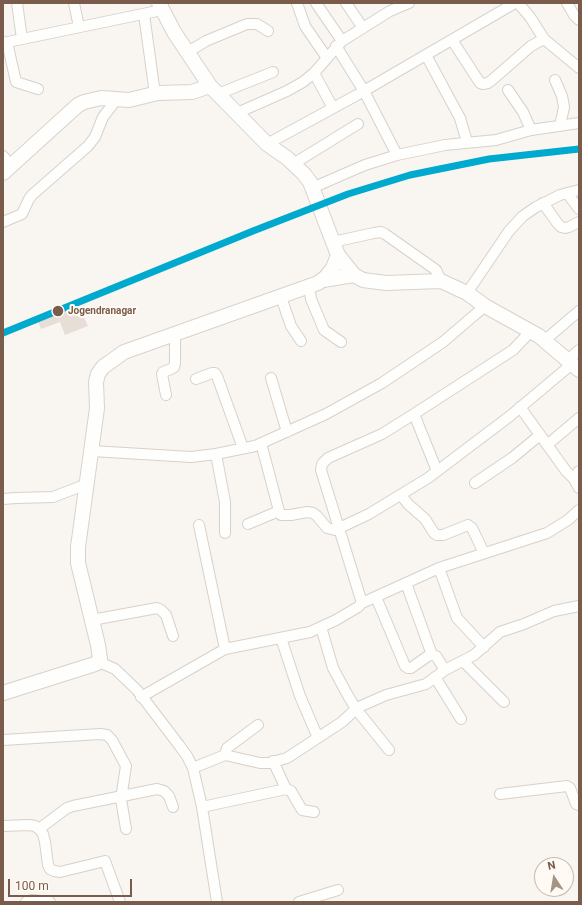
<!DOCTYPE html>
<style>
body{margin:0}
#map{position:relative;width:582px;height:905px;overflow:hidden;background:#f9f5f0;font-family:Roboto,sans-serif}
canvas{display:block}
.frame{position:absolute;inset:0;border:4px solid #7a5c4d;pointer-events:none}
.north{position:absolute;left:534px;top:857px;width:40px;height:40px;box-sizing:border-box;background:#fffaf3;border:1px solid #cabbb1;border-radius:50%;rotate:348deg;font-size:11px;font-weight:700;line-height:16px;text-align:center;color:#7a5c4d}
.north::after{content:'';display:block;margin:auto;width:14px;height:18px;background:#a69286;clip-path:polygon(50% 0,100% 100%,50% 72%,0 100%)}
.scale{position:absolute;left:8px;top:879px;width:124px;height:18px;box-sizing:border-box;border:2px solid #7a5c4d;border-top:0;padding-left:5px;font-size:12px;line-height:14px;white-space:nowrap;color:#7a5c4d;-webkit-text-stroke:3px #fffaf3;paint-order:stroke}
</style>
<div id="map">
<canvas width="582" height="905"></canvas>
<div class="frame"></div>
<div class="north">N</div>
<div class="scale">100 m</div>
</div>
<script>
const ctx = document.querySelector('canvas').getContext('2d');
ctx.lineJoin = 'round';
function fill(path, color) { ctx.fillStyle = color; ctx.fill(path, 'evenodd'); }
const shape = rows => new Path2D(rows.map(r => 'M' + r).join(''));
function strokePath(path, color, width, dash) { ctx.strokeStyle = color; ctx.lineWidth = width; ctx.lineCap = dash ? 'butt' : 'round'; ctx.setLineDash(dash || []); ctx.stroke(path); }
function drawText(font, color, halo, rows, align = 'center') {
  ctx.font = font + ' Roboto,sans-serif'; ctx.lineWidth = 4; ctx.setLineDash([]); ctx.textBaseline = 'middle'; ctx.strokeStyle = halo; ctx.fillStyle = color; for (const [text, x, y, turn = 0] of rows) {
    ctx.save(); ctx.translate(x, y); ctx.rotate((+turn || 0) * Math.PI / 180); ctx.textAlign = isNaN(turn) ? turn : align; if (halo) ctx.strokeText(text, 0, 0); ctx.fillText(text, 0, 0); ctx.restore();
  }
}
fill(shape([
 [78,305,88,326,65,335,60,322,41,329,38,321]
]), '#e6ded7');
const street = shape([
 [17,3,22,39],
 [74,3,79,27],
 [297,3,305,26,327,58],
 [316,3,342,41],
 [346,3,363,28],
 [518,3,530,17,544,39,579,68],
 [567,3,574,15,579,20],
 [144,14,155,94],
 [452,40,480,83,483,84,488,83,492,80,531,46,544,39],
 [7,42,16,82,38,89],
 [3,43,162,10],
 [336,46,364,91,397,155],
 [188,52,206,41,247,24,257,24,268,31],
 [426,55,460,118,467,142],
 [314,73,333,108],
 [555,80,562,96,564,107,560,126],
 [508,90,523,112,531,130],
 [218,94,273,72],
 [237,113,287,91,303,82,314,73,342,41,390,11,409,3],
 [267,144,357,95,515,3],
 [3,156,12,166],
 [293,164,358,124],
 [312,188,365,165,397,155,445,145,496,140,531,130,579,123],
 [567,193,579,209],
 [543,203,558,224,561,227,565,228,569,227,579,222],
 [3,222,22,214,29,199,32,195,88,146,95,137,103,117,117,99],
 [333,242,374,233,381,232,385,234,436,270,441,281],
 [309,286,311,299,324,330,341,342],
 [467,293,509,231,523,216,536,207,560,195,579,190],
 [281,297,291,326,301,341],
 [545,340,579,311],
 [568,360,579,350],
 [271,378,287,432],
 [196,379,212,373,215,373,217,376,243,448],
 [166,395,162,374,163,372,171,369,174,367,175,363,175,334],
 [520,407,566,471,574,479],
 [414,414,437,471],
 [261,443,279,511,281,515,291,515,307,512,313,513,317,516,327,528,335,530,369,514,428,478,510,416,572,364],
 [547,445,579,418],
 [92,451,191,457,216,454,255,446,326,414,382,383,443,342,485,306],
 [216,454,225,502,225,533],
 [579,471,574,479,579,488],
 [475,483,512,458,540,435],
 [401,495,408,504,425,519,434,533,437,535,443,535,468,525,472,528,484,553],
 [3,499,16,498,53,497,87,484],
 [248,524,279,511],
 [199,525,225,649],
 [439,568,457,618,484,647],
 [406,583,432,655],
 [376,597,405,666,408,668,411,668,428,656,432,655,436,656,445,670],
 [362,603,321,470,322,464,328,458,382,434,414,414,513,350,531,331],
 [92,620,157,608,161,610,166,615,173,636],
 [321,627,333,668,347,694,356,709,389,750],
 [281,638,300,696,318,738],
 [463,661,504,702],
 [99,662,115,669,137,690,179,745,187,756,193,768,202,807,217,902],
 [435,677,461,719],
 [141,697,225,649,310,632,336,620,358,607,362,603,439,568,547,533,568,520,579,510],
 [3,740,100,734,107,735,112,740,126,766,121,799,126,829],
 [225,755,227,748,231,745,258,725],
 [273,761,286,789],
 [193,768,225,755,260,763,269,763,287,758,342,722,356,709,361,706,386,695,426,684,445,670,474,655,500,632,524,624,554,611,579,606],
 [500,794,567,786,570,788,576,804,579,805],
 [202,807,286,789,291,791,302,810,314,812],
 [3,826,29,825,35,826,39,829,43,834,45,842,48,865,50,869,54,871,60,872,105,861,120,902],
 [39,829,67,808,73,806,157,789,164,791,169,796,173,807],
 [26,902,32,900,50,902],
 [299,902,338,890]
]);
const secondary = shape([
 [159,3,174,32,210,86,267,144,287,158,304,174,310,182,338,255,354,275,363,280,386,283,441,281,467,293,485,306,539,336,579,370],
 [3,173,78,105,84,102,101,98,129,100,158,93,192,92,210,86],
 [323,280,354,275],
 [3,693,95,664,99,662,100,659,98,645,78,563,78,547,97,408,96,382,98,374,103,367,124,352,318,283,326,277,333,268,338,255]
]);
strokePath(street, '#d7d1cb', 12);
strokePath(secondary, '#d9d2cb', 16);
strokePath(street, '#fefefd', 10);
strokePath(secondary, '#fefefd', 14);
strokePath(shape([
 [3,333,253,231,348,194,410,175,489,159,579,149]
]), '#00a9ce', 7);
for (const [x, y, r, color] of [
 [58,311,6,"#7a5c4d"]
]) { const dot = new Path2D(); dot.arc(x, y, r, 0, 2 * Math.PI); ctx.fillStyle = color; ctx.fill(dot); strokePath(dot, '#fffaf3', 1.5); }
drawText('bold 10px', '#7a5c4d', '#fffaf3', [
 ["Jogendranagar",68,311]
], 'left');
</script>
